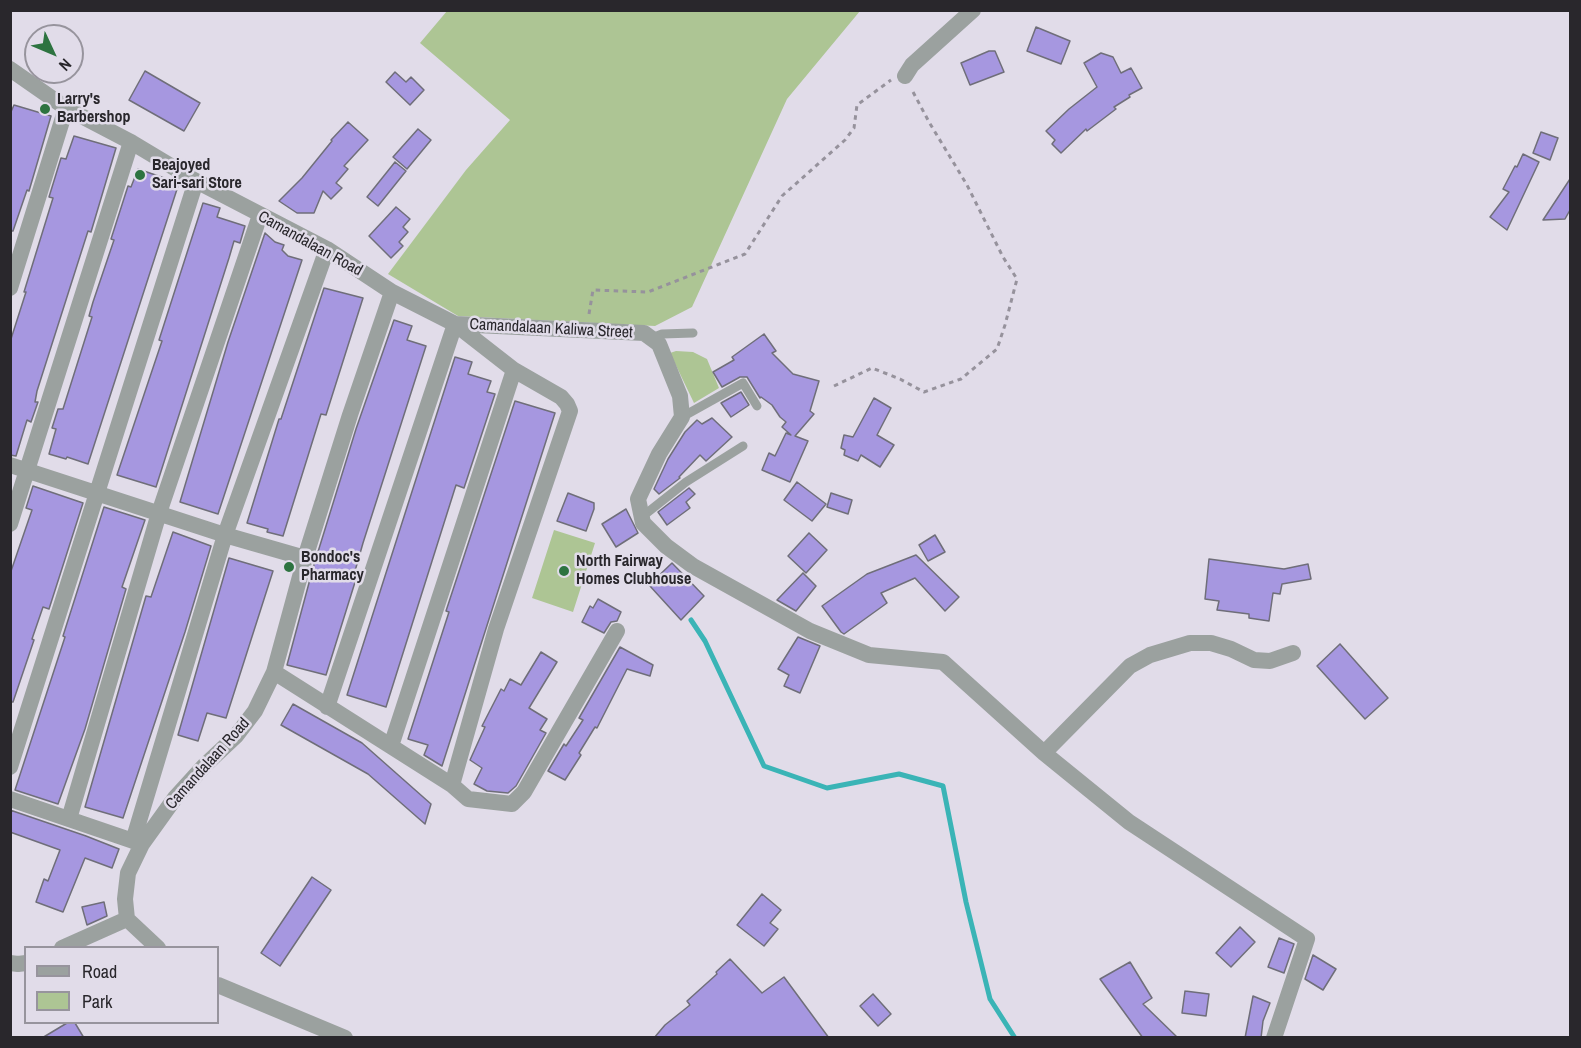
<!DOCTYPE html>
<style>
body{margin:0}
#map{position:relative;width:1581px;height:1048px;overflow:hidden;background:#e1dce9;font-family:"Archivo Narrow",sans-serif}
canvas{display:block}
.frame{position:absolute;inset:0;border:12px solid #29272c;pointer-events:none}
.legend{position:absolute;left:24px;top:946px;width:195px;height:78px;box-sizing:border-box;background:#e1dce9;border:2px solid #97949d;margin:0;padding:8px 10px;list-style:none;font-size:18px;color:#29272c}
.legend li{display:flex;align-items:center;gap:12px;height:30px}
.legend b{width:30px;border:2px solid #97949d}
.north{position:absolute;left:24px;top:24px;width:60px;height:60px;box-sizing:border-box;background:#e1dce9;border:2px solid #97949d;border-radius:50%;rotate:134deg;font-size:16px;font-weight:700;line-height:24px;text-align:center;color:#29272c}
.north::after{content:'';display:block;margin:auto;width:21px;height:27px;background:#2d7340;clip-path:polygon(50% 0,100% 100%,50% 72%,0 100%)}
</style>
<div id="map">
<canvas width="1581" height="1048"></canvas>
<div class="frame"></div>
<ul class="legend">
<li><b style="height:8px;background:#9ba19f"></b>Road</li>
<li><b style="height:16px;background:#adc594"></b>Park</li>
</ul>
<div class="north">N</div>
</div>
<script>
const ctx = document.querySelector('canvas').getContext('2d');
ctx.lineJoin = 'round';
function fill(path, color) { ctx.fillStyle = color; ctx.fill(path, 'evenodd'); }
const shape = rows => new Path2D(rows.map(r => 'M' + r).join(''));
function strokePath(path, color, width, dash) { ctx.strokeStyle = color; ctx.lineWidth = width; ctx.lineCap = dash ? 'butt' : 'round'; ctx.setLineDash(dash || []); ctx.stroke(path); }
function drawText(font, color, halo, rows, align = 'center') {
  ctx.font = font + ' "Archivo Narrow",sans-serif'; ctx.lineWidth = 5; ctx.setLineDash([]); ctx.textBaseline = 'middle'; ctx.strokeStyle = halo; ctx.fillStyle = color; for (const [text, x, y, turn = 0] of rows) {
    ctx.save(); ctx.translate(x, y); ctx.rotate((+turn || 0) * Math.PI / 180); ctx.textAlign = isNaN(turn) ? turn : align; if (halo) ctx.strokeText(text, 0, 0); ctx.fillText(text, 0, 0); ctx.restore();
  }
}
fill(shape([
 [447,11,860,11,787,99,692,307,655,326,458,316,388,274,466,170,510,120,420,43],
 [676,351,693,352,707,359,719,388,694,403,670,353],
 [554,530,595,543,573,612,532,598]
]), '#adc594');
strokePath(shape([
 [691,620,705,641,764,766,827,788,899,774,943,786,966,902,990,999,1015,1038]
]), '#3ab4b6', 5);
const building = shape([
 [1036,27,1070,41,1061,64,1027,51,1036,27],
 [989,51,995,51,1004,72,970,85,961,63,989,51],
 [1101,53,1113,57,1121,73,1131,68,1142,88,1129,95,1130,97,1114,107,1116,109,1087,131,1086,129,1061,153,1052,144,1055,140,1046,131,1069,109,1097,87,1084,63,1101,53],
 [145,71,200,103,184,131,129,100,145,71],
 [395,72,406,82,411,77,424,90,410,105,386,82,395,72],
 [14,105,51,116,29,191,27,190,13,231,10,231,10,114,14,105],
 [348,122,368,140,344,166,348,169,336,183,342,188,331,199,323,191,314,213,297,213,279,201,302,178,332,141,331,140,348,122],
 [418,129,431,140,407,169,393,157,418,129],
 [1541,132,1558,138,1550,160,1533,153,1541,132],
 [74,136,116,148,91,232,88,231,37,391,35,402,38,402,31,422,27,420,16,456,10,455,10,342,26,292,24,292,53,198,49,197,61,158,66,159,74,136],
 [1523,154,1539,162,1507,230,1490,217,1509,192,1503,189,1515,166,1517,167,1523,154],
 [395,162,406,171,378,206,367,197,395,162],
 [138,169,179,183,88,464,67,457,66,459,49,454,56,429,52,428,58,409,63,409,92,317,89,316,93,302,114,240,111,239,128,186,131,187,138,169],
 [1570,179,1570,210,1565,219,1543,220,1570,179],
 [203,203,220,208,217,217,245,226,240,243,234,241,229,258,156,487,117,475,162,341,159,340,203,203],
 [396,207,410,219,403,227,408,232,399,242,403,246,391,258,369,236,396,207],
 [265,233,275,242,284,245,282,250,288,256,302,260,218,514,180,502,228,342,265,233],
 [324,288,363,298,326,415,321,414,283,536,267,532,268,529,247,523,279,419,281,419,324,288],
 [394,320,412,326,407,340,426,346,363,543,353,578,356,579,326,675,287,665,313,568,356,429,394,320],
 [764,334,776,351,772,353,793,374,819,381,810,411,814,414,795,436,808,441,790,482,762,470,769,453,775,456,786,433,791,435,782,427,786,422,780,417,772,405,761,397,760,398,747,377,740,377,722,387,713,372,734,360,732,357,764,334],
 [455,357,472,362,468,374,491,381,487,392,495,394,464,488,456,485,386,707,347,695,455,357],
 [741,392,749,405,731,417,721,403,741,392],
 [874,398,891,408,877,435,894,445,880,467,861,455,858,461,844,455,845,450,841,448,844,435,853,437,874,398],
 [515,401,555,413,442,766,424,755,428,745,408,739,449,612,446,611,515,401],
 [712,418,732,437,706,461,700,455,679,477,680,478,659,494,654,489,668,459,685,432,697,420,702,424,712,418],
 [797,482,826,504,812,521,784,500,797,482],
 [33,486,83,503,49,609,43,607,32,639,34,640,13,702,10,702,10,574,32,510,26,508,33,486],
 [689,488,695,494,686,502,690,508,667,525,658,512,689,488],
 [568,493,594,503,594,509,586,531,557,521,568,493],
 [831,493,852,500,848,514,827,507,831,493],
 [104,507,145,520,122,587,126,589,85,729,58,804,15,790,65,637,63,636,104,507],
 [626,509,638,533,616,547,602,524,626,509],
 [173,532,211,546,185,632,123,818,85,807,146,596,151,597,173,532],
 [809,533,827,550,806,573,788,556,809,533],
 [935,535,945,552,928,561,919,545,935,535],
 [916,555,959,597,945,611,915,578,881,593,887,603,844,634,841,632,822,606,867,574,916,555],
 [229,558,273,571,226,718,207,713,198,741,178,735,229,558],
 [1209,559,1284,569,1308,564,1311,579,1282,584,1280,594,1273,593,1269,621,1249,618,1249,614,1217,610,1219,601,1205,599,1209,559],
 [672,563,704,596,681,620,649,585,672,563],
 [803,573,816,586,796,611,777,600,803,573],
 [598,599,621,612,617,621,611,622,604,633,582,622,590,606,593,608,598,599],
 [798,637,820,646,800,693,784,686,789,675,778,669,798,637],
 [1340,644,1388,698,1365,719,1317,666,1340,644],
 [620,647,653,665,650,676,627,669,597,728,595,727,579,753,581,755,565,780,548,771,564,744,566,746,583,720,579,718,620,647],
 [541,652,557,662,529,708,547,719,540,730,546,733,516,786,508,793,487,791,474,784,482,768,470,760,485,727,482,726,501,689,504,691,510,679,521,685,541,652],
 [293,704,362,743,431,804,425,824,368,774,281,725,293,704],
 [10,810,86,836,119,849,112,868,85,858,63,912,36,902,44,879,48,881,60,850,10,832,10,810],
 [312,877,331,890,280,966,261,953,312,877],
 [762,894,781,910,770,923,778,929,764,946,737,925,762,894],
 [104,902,107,916,87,925,82,907,104,902],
 [1240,927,1255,942,1231,967,1216,953,1240,927],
 [1279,938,1294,944,1284,973,1268,967,1279,938],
 [1313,955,1336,969,1323,990,1305,979,1313,955],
 [730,959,762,993,784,977,829,1038,654,1038,665,1025,690,1005,687,1001,717,974,716,972,730,959],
 [1130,962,1152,998,1143,1004,1178,1038,1143,1038,1100,979,1130,962],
 [1185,991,1209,994,1206,1016,1182,1013,1185,991],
 [873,994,891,1014,878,1026,860,1006,873,994],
 [1253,996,1270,1003,1263,1021,1261,1038,1245,1038,1253,996],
 [67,1023,75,1023,84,1038,42,1038,67,1023]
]);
fill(building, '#a697e0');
strokePath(building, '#6f6e79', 1.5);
strokePath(shape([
 [589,314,593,290,648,292,745,254,782,196,845,140,854,128,857,105,891,80],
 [834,386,872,368,900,379,924,392,961,379,997,349,1005,325,1017,279,1003,257,967,185,929,122,912,90]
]), '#96929c', 3, [4.5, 4.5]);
strokePath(shape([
 [652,338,662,334,693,333],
 [682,417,743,383,757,406],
 [643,516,686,482,743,446]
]), '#9ba19f', 9);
strokePath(shape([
 [10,69,66,108,131,142,196,181,327,249,392,292,455,324,514,370,561,397,567,404,570,411,496,629,452,785],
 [905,76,912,65,973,10],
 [10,288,66,108],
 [455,324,644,333,659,344,680,396,682,417,659,454,638,499,643,523,666,546,693,566,810,631,869,655,943,662,1044,753,1129,822,1307,939,1274,1038],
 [10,465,225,535,305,558],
 [10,524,131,142],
 [274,672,452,785,468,799,512,804,524,792,617,631],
 [327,707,455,324],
 [391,746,514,370],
 [1044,753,1130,666,1150,655,1190,643,1211,643,1231,649,1254,660,1270,661,1293,653],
 [10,767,196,181],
 [10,799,142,844],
 [69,819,159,513,260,215],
 [133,841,225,535,327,249],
 [62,948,127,919],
 [158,948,127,919,125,899,128,873,142,844,175,798,205,765,236,736,255,711,274,672,305,558,350,415,392,292],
 [10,963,18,964,26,963],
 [218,985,345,1038]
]), '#9ba19f', 16);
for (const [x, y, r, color] of [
 [45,109,6,"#2d7340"],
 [140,175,6,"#2d7340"],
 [289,567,6,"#2d7340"],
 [564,571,6,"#2d7340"]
]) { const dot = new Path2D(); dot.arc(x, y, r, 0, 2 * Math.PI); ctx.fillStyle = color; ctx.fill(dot); strokePath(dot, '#e1dce9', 2); }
drawText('bold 16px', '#29272c', '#e1dce9', [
 ["Larry's",57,100],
 ["Barbershop",57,118],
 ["Beajoyed",152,166],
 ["Sari-sari Store",152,184],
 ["Bondoc's",301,558],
 ["Pharmacy",301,576],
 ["North Fairway",576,562],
 ["Homes Clubhouse",576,580]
], 'left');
drawText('16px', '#29272c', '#e1dce9', [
 ["Camandalaan Road",310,244,29],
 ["Camandalaan Kaliwa Street",551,329,3],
 ["Camandalaan Road",208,764,-48]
]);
</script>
